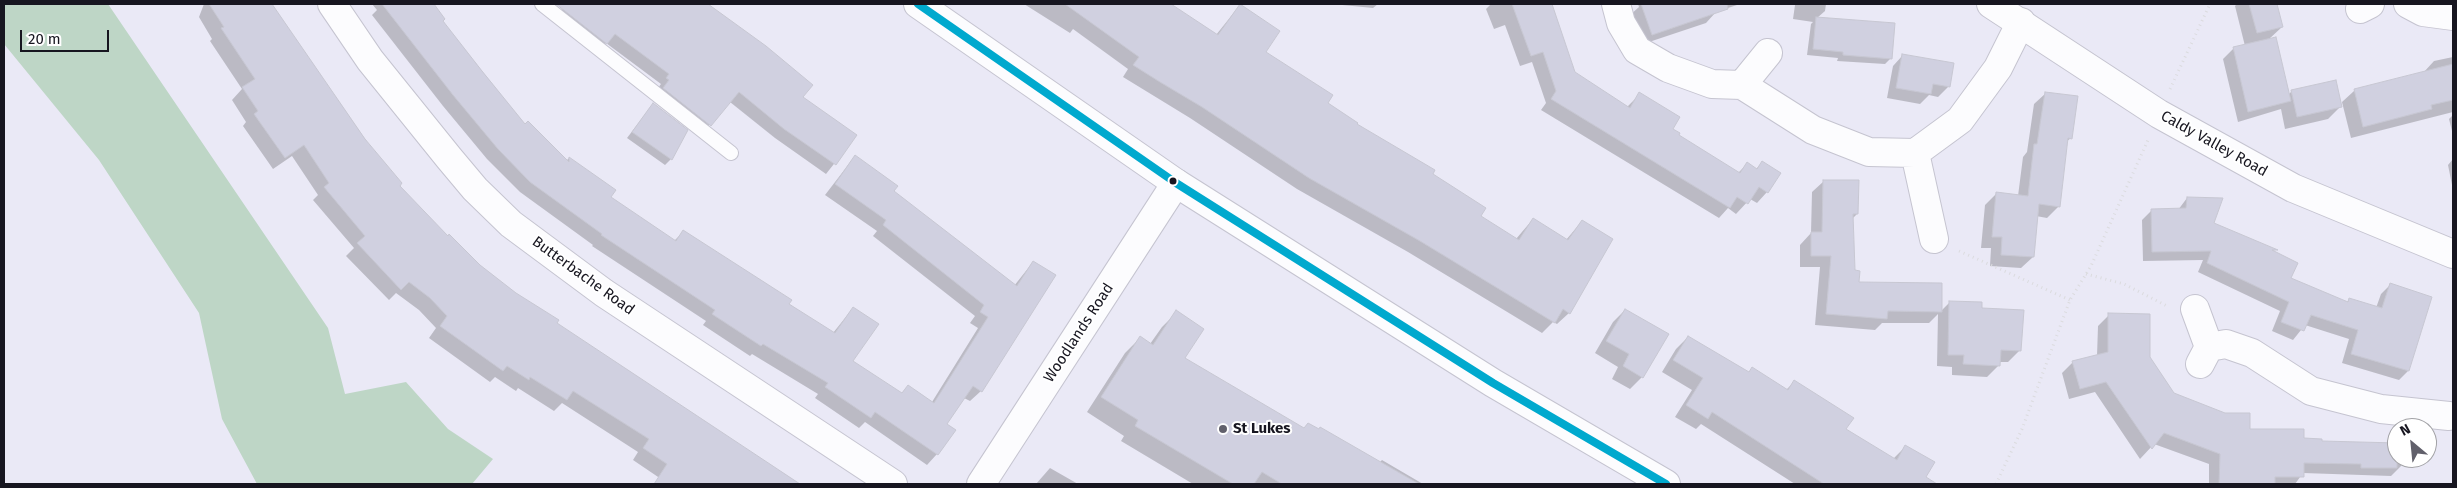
<!DOCTYPE html>
<style>
body{margin:0}
#map{position:relative;width:2457px;height:488px;overflow:hidden;background:#eae9f6;font-family:"Fira Sans",sans-serif}
canvas{display:block}
.frame{position:absolute;inset:0;border:5px solid #171620;pointer-events:none}
.north{position:absolute;left:2387px;top:418px;width:50px;height:50px;box-sizing:border-box;background:#fff;border:1px solid #a2a2a6;border-radius:50%;rotate:332deg;font-size:14px;font-weight:700;line-height:20px;text-align:center;color:#171620}
.north::after{content:'';display:block;margin:auto;width:18px;height:22px;background:#61606b;clip-path:polygon(50% 0,100% 100%,50% 72%,0 100%)}
.scale{position:absolute;left:20px;top:30px;width:89px;height:22px;box-sizing:border-box;border:2px solid #171620;border-top:0;padding-left:6px;font-size:15px;line-height:18px;white-space:nowrap;color:#171620;-webkit-text-stroke:4px #fff;paint-order:stroke}
</style>
<div id="map">
<canvas width="2457" height="488"></canvas>
<div class="frame"></div>
<div class="north">N</div>
<div class="scale">20 m</div>
</div>
<script>
const ctx = document.querySelector('canvas').getContext('2d');
ctx.lineJoin = 'round';
function fill(path, color) { ctx.fillStyle = color; ctx.fill(path, 'evenodd'); }
const shape = rows => new Path2D(rows.map(r => 'M' + r).join(''));
function strokePath(path, color, width, dash) { ctx.strokeStyle = color; ctx.lineWidth = width; ctx.lineCap = dash ? 'butt' : 'round'; ctx.setLineDash(dash || []); ctx.stroke(path); }
function drawText(font, color, halo, rows, align = 'center') {
  ctx.font = font + ' "Fira Sans",sans-serif'; ctx.lineWidth = 4; ctx.setLineDash([]); ctx.textBaseline = 'middle'; ctx.strokeStyle = halo; ctx.fillStyle = color; for (const [text, x, y, turn = 0] of rows) {
    ctx.save(); ctx.translate(x, y); ctx.rotate((+turn || 0) * Math.PI / 180); ctx.textAlign = isNaN(turn) ? turn : align; if (halo) ctx.strokeText(text, 0, 0); ctx.fillText(text, 0, 0); ctx.restore();
  }
}
fill(shape([
 [4,4,108,4,328,328,345,394,406,382,448,429,493,459,472,484,257,484,222,419,199,313,99,160,4,44]
]), '#bed6c6');
fill(shape([
 [204,4,270,4,398,186,448,238,479,266,555,324,798,484,678,484,668,477,664,481,633,460,638,452,562,403,554,411,518,388,516,391,495,377,490,382,429,338,436,328,419,310,396,293,389,300,346,256,354,248,313,200,318,195,292,156,273,169,243,126,246,122,232,100,242,89,210,41,212,39,199,17],
 [372,4,432,4,443,19,442,21,525,125,566,161,569,158,609,197,674,241,684,231,788,304,833,333,853,308,852,361,901,394,908,386,932,402,978,328,970,323,975,316,873,236,877,231,825,195,855,156,892,192,1014,286,1033,262,981,391,970,401,964,398,945,424,937,454,927,465,865,422,859,428,815,398,818,394,752,354,750,356,703,325,706,321,592,246,593,245,520,192,487,159,443,106,372,15,377,10],
 [566,4,707,4,765,47,802,98,856,136,826,174,775,138,730,102,701,134,658,88,661,84,606,43,597,52,557,17],
 [1024,4,1151,4,1158,8,1162,4,1169,4,1216,35,1240,5,1265,53,1355,125,1431,175,1479,217,1516,239,1533,219,1566,240,1582,221,1569,313,1557,324,1553,322,1542,333,1408,252,1297,189,1190,118,1123,77,1128,69,1073,29,1070,33],
 [1332,4,1378,4,1373,8],
 [1491,4,1551,4,1574,73,1627,107,1640,94,1677,136,1738,173,1747,164,1756,169,1762,163,1767,192,1757,203,1750,199,1736,214,1728,208,1719,218,1541,110,1546,103,1532,62,1520,66,1505,25,1494,29,1486,9],
 [1638,4,1740,4,1716,12,1706,23,1640,45,1630,15,1639,7],
 [1787,4,1826,4,1825,11,1817,18,1891,58,1885,64,1837,61,1838,58,1807,55,1811,24,1813,22,1793,19,1795,5],
 [2237,4,2276,4,2282,27,2268,40,2288,95,2292,91,2340,107,2328,119,2285,129,2281,109,2238,122,2223,59,2234,48,2245,46,2235,6],
 [1903,55,1953,64,1948,87,1938,97,1929,95,1920,104,1887,98,1893,66],
 [2453,57,2453,112,2351,138,2342,102,2354,91,2423,73,2434,61],
 [2046,93,2071,138,2066,142,2059,206,2047,218,2036,216,2033,257,2021,268,1990,266,1991,248,1981,248,1985,205,1996,194,2018,196,2023,157,2027,152,2034,104],
 [653,104,671,159,665,165,627,138],
 [2453,115,2453,135,2449,119],
 [2453,159,2453,190,2448,165],
 [1824,181,1857,214,1852,219,1853,271,1858,283,1940,312,1950,302,1981,309,2020,350,2008,362,1999,362,1999,365,1987,377,1952,375,1952,367,1937,366,1938,314,1929,323,1882,323,1875,330,1815,325,1820,267,1800,267,1800,245,1811,233,1812,192],
 [2187,198,2213,224,2275,251,2274,252,2289,279,2346,303,2349,300,2376,308,2381,294,2390,285,2408,371,2399,380,2342,363,2349,339,2305,325,2293,340,2272,331,2280,311,2198,272,2203,260,2143,261,2142,220,2152,210,2178,210],
 [1625,310,1642,377,1630,389,1612,379,1618,367,1595,353,1613,322],
 [1177,312,1183,358,1303,429,1308,424,1379,463,1382,460,1423,484,1193,484,1121,441,1124,436,1087,412,1125,353,1140,338,1150,344,1162,327],
 [2109,315,2148,358,2173,394,2249,430,2321,442,2397,444,2397,458,2402,458,2402,465,2391,476,2303,473,2295,484,2209,484,2209,464,2154,444,2140,459,2095,392,2069,399,2062,373,2073,362,2097,356,2098,326],
 [1688,337,1748,373,1752,369,1786,390,1794,382,1844,430,1893,459,1905,447,1922,481,1928,484,1795,484,1701,424,1696,429,1675,417,1692,390,1662,372,1676,349],
 [1050,468,1078,484,1036,484]
]), '#0003');
const building = shape([
 [209,4,272,4,365,139,402,183,400,186,448,236,449,234,480,265,516,293,559,320,557,323,800,484,654,484,667,464,643,448,649,439,573,391,567,400,530,377,529,380,507,366,503,371,440,326,447,316,430,298,409,282,401,290,357,243,365,236,324,187,329,183,304,145,285,158,254,114,258,111,242,87,255,79,221,28,224,27,209,4],
 [382,4,434,4,445,19,443,21,482,71,525,124,528,121,569,162,569,157,616,190,611,197,676,241,683,230,792,300,789,304,835,333,853,307,879,324,853,361,902,393,908,385,934,403,988,317,980,312,984,305,883,225,886,220,835,184,855,155,898,186,894,191,1017,286,1033,261,1056,275,982,392,973,386,947,424,956,430,938,455,875,412,871,418,825,387,828,383,763,344,761,346,712,314,715,310,601,235,602,234,530,182,498,149,453,95,382,4],
 [556,4,708,4,766,46,813,85,803,97,857,135,836,165,784,129,739,92,711,126,663,88,669,80,666,78,669,74,615,34,607,44,556,4],
 [1065,4,1171,4,1218,35,1240,4,1280,31,1266,52,1333,95,1328,103,1358,123,1357,124,1435,170,1433,174,1486,208,1481,216,1519,240,1533,218,1568,240,1582,220,1613,239,1570,314,1563,309,1555,323,1420,241,1309,178,1202,107,1160,82,1133,65,1139,57,1065,4],
 [1512,4,1552,4,1575,72,1630,108,1639,92,1680,117,1673,129,1680,133,1679,135,1740,173,1747,162,1757,169,1762,161,1781,173,1768,193,1759,187,1748,204,1737,197,1730,208,1551,99,1556,91,1543,52,1531,56,1512,4],
 [1641,4,1727,4,1728,9,1652,35,1641,4],
 [2249,4,2277,4,2283,27,2257,33,2249,4],
 [1816,17,1895,23,1892,59,1843,55,1843,52,1813,49,1816,17],
 [2276,37,2291,101,2248,112,2233,47,2276,37],
 [1902,54,1954,63,1950,87,1933,84,1931,94,1896,88,1902,54],
 [2453,64,2453,100,2431,105,2432,109,2363,127,2354,89,2453,64],
 [2336,80,2342,107,2297,117,2291,90,2336,80],
 [2045,92,2078,96,2072,139,2068,138,2060,207,2039,204,2034,257,2001,255,2002,237,1992,237,1996,192,2028,196,2034,144,2037,144,2045,92],
 [653,103,688,130,672,160,632,132,653,103],
 [1823,180,1859,180,1858,214,1853,214,1855,270,1860,271,1859,282,1942,283,1942,312,1888,311,1887,319,1826,314,1831,256,1811,256,1811,232,1822,232,1823,180],
 [2187,197,2223,198,2214,223,2278,250,2272,250,2298,263,2291,278,2348,302,2349,298,2382,308,2390,283,2432,297,2409,371,2351,354,2358,330,2311,315,2304,331,2281,322,2289,302,2207,263,2211,251,2152,252,2151,209,2186,208,2187,197],
 [1949,301,1982,302,1982,308,2024,310,2021,351,2001,350,2000,366,1963,364,1964,355,1948,355,1949,301],
 [1625,309,1669,334,1643,378,1623,366,1629,354,1606,341,1625,309],
 [1176,310,1204,329,1185,358,1304,428,1308,423,1319,429,1320,427,1419,484,1282,484,1262,472,1254,484,1233,484,1135,426,1138,420,1101,397,1140,336,1153,345,1176,310],
 [2108,313,2150,314,2150,357,2174,393,2225,413,2250,413,2250,429,2304,429,2304,438,2322,439,2322,441,2397,443,2397,468,2361,468,2361,464,2304,463,2304,477,2275,477,2275,484,2219,484,2220,454,2164,433,2152,449,2106,382,2080,389,2072,361,2108,352,2108,313],
 [1688,336,1749,372,1752,367,1788,390,1794,380,1854,418,1846,429,1897,460,1905,445,1935,462,1926,477,1937,484,1824,484,1712,412,1708,419,1686,405,1703,378,1673,360,1688,336]
]);
fill(building, '#d0d0e0');
strokePath(building, '#c7c7d2', 1);
const service = shape([
 [542,4,731,153]
]);
const minor = shape([
 [332,4,370,60,449,158,475,189,511,224,604,293,893,484],
 [1616,4,1621,23,1637,50,1668,68,1712,84,1742,85,1813,130,1869,152,1915,153,1960,120,1998,68,2021,22],
 [2408,4,2423,12,2453,16],
 [2360,9,2370,4],
 [1742,85,1768,53],
 [1915,153,1934,239],
 [2195,309,2209,347],
 [2200,364,2209,347,2226,344,2252,353,2311,391,2381,409,2449,416],
 [981,484,1176,183]
]);
const tertiary = shape([
 [1991,4,2159,114,2293,188,2453,254]
]);
const secondary = shape([
 [918,4,1176,183,1493,383,1666,484]
]);
strokePath(service, '#c5c4d0', 16);
strokePath(minor, '#c5c4d0', 30);
strokePath(tertiary, '#c5c4d0', 30);
strokePath(secondary, '#c5c4d0', 30);
strokePath(shape([
 [2170,89,2210,4],
 [1959,251,2070,300],
 [2086,274,2124,284,2167,306],
 [1996,484,2022,429,2070,300,2091,266,2148,140]
]), '#dbdbde', 3, [1, 4]);
strokePath(service, '#fcfcfe', 14);
strokePath(minor, '#fcfcfe', 28);
strokePath(tertiary, '#fcfcfe', 28);
strokePath(secondary, '#fcfcfe', 28);
strokePath(shape([
 [918,4,1176,183,1493,383,1666,484]
]), '#00a9ce', 8);
for (const [x, y, r, color] of [
 [1173,181,4.5,"#171620"],
 [1223,429,5,"#61606b"]
]) { const dot = new Path2D(); dot.arc(x, y, r, 0, 2 * Math.PI); ctx.fillStyle = color; ctx.fill(dot); strokePath(dot, '#fff', 2); }
drawText('15px', '#171620', '#fff', [
 ["Caldy Valley Road",2214,144,29],
 ["Butterbache Road",583,276,36],
 ["Woodlands Road",1079,333,-57]
]);
drawText('bold 15px', '#171620', '#fff', [
 ["St Lukes",1233,429]
], 'left');
</script>
